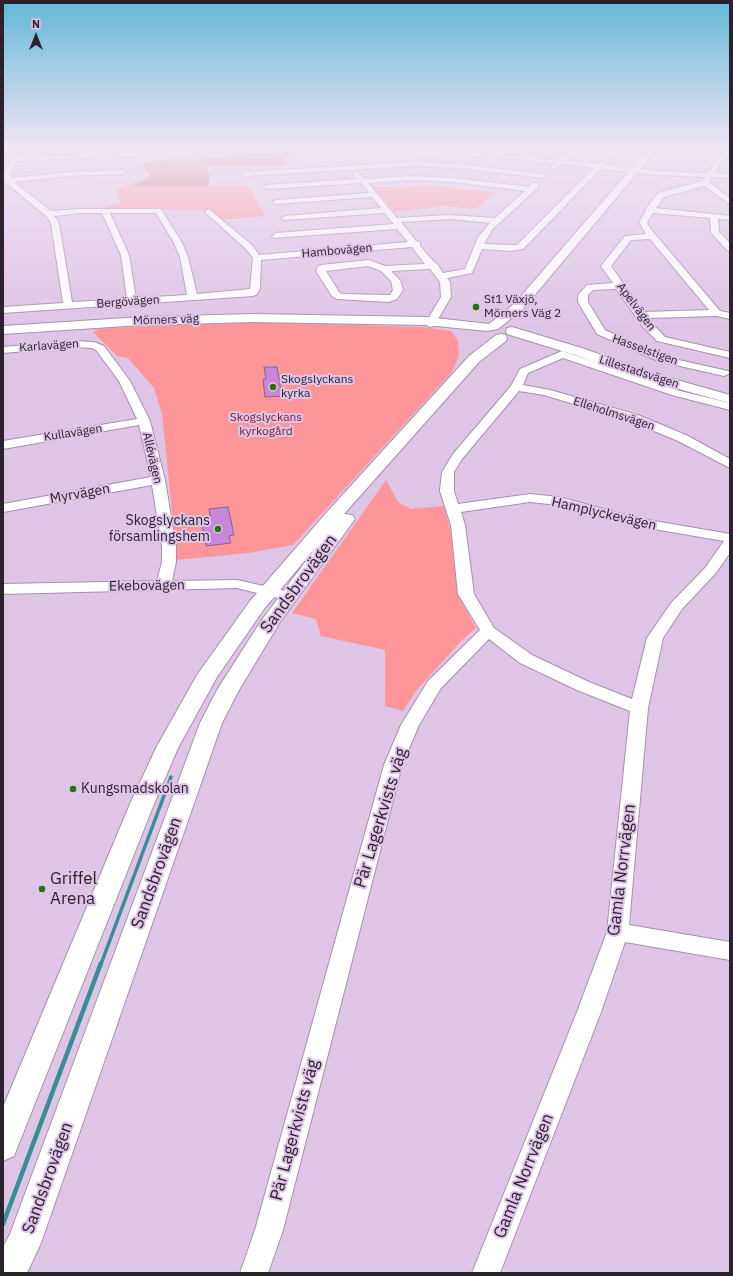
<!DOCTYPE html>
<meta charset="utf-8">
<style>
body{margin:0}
#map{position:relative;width:733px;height:1276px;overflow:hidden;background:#dec5e5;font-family:"IBM Plex Sans",sans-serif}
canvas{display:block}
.frame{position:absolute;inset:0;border:4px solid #2b222e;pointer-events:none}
.north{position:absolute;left:16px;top:16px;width:40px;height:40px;-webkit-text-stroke:3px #dec5e5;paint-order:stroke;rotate:0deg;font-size:11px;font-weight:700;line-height:16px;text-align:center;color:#2b222e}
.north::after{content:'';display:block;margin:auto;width:14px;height:18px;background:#2b222e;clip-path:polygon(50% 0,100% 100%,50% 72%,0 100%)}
</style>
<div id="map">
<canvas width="733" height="1276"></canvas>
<div class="frame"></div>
<div class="north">N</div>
</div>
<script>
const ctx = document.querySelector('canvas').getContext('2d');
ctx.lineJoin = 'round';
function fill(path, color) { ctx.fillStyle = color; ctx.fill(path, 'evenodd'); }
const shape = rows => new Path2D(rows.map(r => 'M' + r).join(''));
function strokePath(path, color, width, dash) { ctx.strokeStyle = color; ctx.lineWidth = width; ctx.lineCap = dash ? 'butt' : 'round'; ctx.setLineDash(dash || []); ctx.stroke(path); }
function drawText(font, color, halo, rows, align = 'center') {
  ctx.font = font + ' "IBM Plex Sans",sans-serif'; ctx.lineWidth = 4; ctx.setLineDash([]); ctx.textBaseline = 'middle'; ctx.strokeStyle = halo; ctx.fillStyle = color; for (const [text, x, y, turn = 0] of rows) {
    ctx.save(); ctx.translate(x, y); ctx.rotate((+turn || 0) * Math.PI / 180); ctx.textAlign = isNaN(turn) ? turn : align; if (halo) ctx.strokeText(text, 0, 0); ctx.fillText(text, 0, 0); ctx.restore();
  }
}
fill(shape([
 [134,183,133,186,249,186,265,216,229,219,221,219,213,211,206,210,103,210,106,206,120,204,117,188],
 [441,186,495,193,477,209,445,206,395,212,373,187],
 [255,322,423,327,451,331,458,341,459,356,452,372,293,545,249,553,177,560,162,414,154,388,128,358,117,356,93,332,99,329,148,326],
 [386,480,398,502,411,509,444,506,452,535,453,557,460,599,476,628,461,641,416,691,403,711,385,706,385,650,321,636,316,619,292,613]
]), '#fe9699');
fill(shape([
 [274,149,295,149,297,156,284,157,287,165,206,167,210,179,208,186,133,186,134,183,146,179,151,174,143,168,144,162,233,157,237,154,272,153]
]), '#d6696e');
strokePath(shape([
 [101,964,171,777]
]), '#378e95', 3.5);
strokePath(shape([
 [3,1224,101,963]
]), '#378e95', 4.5);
const building = shape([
 [264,367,277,367,282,396,265,397,263,379,266,379,264,367],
 [228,507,234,535,229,536,231,543,206,546,201,520,211,519,209,509,228,507]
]);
fill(building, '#c887da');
strokePath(building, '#806a87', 1);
const minor = shape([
 [222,148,274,148,271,150,16,161,11,174,11,178,69,172,125,170,126,172,122,174,69,176,14,182,51,211,81,209,161,209,181,241,188,257,197,294,250,289,253,258,246,249,206,213,205,211,209,209,252,245,259,255,408,242,397,229,273,238,272,236,276,233,394,224,384,213,285,220,281,218,285,216,381,208,372,197,276,204,272,202,276,200,369,193,361,183,268,189,264,187,265,185,357,179,353,174,357,172,365,179,410,176,454,178,529,187,532,183,538,183,538,187,492,230,484,244,510,245,517,245,594,168,562,164,554,170,550,168,554,164,515,159,458,155,308,150,305,148,458,151,558,160,566,152,544,148,577,148,565,161,598,164,614,148,621,148,605,165,657,171,708,173,725,148,730,148,715,173,730,174,730,178,712,177,709,182,730,198,730,204,704,186,664,197,656,208,730,216,730,220,718,219,719,232,730,243,730,251,727,250,711,233,710,218,653,213,647,222,649,227,720,311,730,313,730,319,717,316,647,318,665,337,730,352,730,358,657,341,643,327,616,289,593,290,588,295,588,302,605,330,665,357,728,371,730,373,724,376,658,361,597,334,578,302,578,295,587,285,613,283,601,266,625,236,646,234,639,222,646,211,645,210,658,193,702,181,705,177,657,175,601,169,523,249,510,251,482,249,472,273,447,278,450,282,451,297,434,326,430,327,425,324,441,297,440,282,430,269,391,271,400,280,403,290,397,299,389,302,337,299,332,296,316,271,318,266,321,265,369,260,385,266,425,264,412,247,261,260,260,289,256,295,253,296,3,313,3,307,63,303,51,223,46,216,4,181,3,174,11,158,222,148],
 [410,180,454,182,525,191,495,218,450,215,397,218,368,183,410,180],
 [81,213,102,213,121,255,127,299,72,302,59,223,54,216,81,213],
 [110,213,156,213,173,241,180,257,187,295,136,298,129,255,110,213],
 [450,219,490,223,478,237,465,269,443,273,437,264,435,263,420,246,420,242,416,241,401,222,450,219],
 [650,239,709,310,643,312,611,266,631,240,650,239],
 [368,266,381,271,391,281,393,290,390,295,342,294,339,292,326,271,368,266],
 [415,162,459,164,544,174,548,176,544,178,459,168,415,166,245,176,241,174,245,172,415,162],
 [73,341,94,342,104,346,130,381,150,421,165,480,176,547,176,562,172,581,237,580,295,593,298,596,295,599,290,601,237,588,3,594,3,584,157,581,162,562,162,547,152,485,3,512,3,504,151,477,139,425,3,449,3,441,137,419,119,381,96,350,92,348,73,347,3,353,3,347,73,341],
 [562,351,680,391,730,403,730,410,672,395,563,358,528,373,523,385,550,390,638,415,686,435,730,459,730,468,678,441,630,421,544,395,519,391,462,459,454,472,454,491,458,504,530,494,559,497,637,518,730,534,730,553,715,574,682,609,663,638,648,708,629,925,730,942,730,960,625,942,601,1012,500,1273,472,1273,577,1012,607,932,630,711,577,690,520,663,489,639,441,688,419,725,402,765,283,1230,268,1273,240,1273,255,1230,384,765,401,725,428,681,480,630,458,594,451,525,440,491,442,472,453,454,511,386,520,369,562,351],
 [530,502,558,505,636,526,724,541,705,568,671,603,647,638,632,699,589,682,532,655,494,628,474,594,465,525,461,512,530,502]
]);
const major = shape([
 [649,148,658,148,523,309,498,329,487,331,426,325,254,322,142,325,3,334,3,326,142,317,254,314,426,317,489,324,515,303,649,148],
 [512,327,585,349,645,371,730,395,730,403,635,377,575,355,507,334,506,331,507,328,512,327],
 [501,334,506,335,507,338,506,341,479,362,344,514,352,515,355,519,280,622,239,690,222,723,41,1243,27,1273,3,1273,3,1247,10,1234,200,723,217,690,261,621,318,545,264,609,217,677,178,748,154,804,14,1156,3,1161,3,1107,130,804,156,748,197,675,250,601,327,512,469,356,496,335,501,334]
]);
strokePath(minor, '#a78fae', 2);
strokePath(major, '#a78fae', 2);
fill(minor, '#fff');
fill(major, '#fff');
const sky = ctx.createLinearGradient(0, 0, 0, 327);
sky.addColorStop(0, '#63b7d8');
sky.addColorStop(0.45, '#f0e5f3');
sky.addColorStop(1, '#f0e5f300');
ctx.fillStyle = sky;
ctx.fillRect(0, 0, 733, 327);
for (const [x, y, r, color] of [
 [476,307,4,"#2c710e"],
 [273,387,4,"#2c710e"],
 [218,529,4,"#2c710e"],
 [73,789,4,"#2c710e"],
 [42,889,4,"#2c710e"]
]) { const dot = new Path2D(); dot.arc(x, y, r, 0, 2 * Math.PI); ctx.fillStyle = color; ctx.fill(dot); strokePath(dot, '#dec5e5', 1.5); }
drawText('12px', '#2b222e', '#dec5e5', [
 ["Hambovägen",337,251,-5],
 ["Bergövägen",128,302,-4],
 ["Apelvägen",636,307,53],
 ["Mörners väg",166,320,-2],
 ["Karlavägen",49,346,-4],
 ["Hasselstigen",645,350,20],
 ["Lillestadsvägen",639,372,18],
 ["Elleholmsvägen",614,414,18],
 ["Kullavägen",73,433,-9],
 ["Allévägen",152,458,77]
]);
drawText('12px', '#2b222e', '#dec5e5', [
 ["St1 Växjö,",484,300],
 ["Mörners Väg 2",484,314],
 ["Skogslyckans",281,380],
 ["kyrka",281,394]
], 'left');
drawText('12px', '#7a1726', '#dec5e5', [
 ["Skogslyckans",266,418],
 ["kyrkogård",266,432]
]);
drawText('14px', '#2b222e', '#dec5e5', [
 ["Myrvägen",80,494,-10],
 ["Hamplyckevägen",604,514,13],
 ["Ekebovägen",147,586,-1]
]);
drawText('14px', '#2b222e', '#dec5e5', [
 ["Skogslyckans",210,521],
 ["församlingshem",210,537],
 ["Kungsmadskolan",81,789,"left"]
], 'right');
drawText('17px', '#2b222e', '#dec5e5', [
 ["Sandsbrovägen",299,584,-54],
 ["Pär Lagerkvists väg",381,818,-73],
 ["Gamla Norrvägen",622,870,-83],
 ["Sandsbrovägen",157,873,-70],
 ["Pär Lagerkvists väg",295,1130,-75],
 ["Gamla Norrvägen",524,1176,-68],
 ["Sandsbrovägen",48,1178,-70]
]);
drawText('17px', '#2b222e', '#dec5e5', [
 ["Griffel",50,879],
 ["Arena",50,899]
], 'left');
</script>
